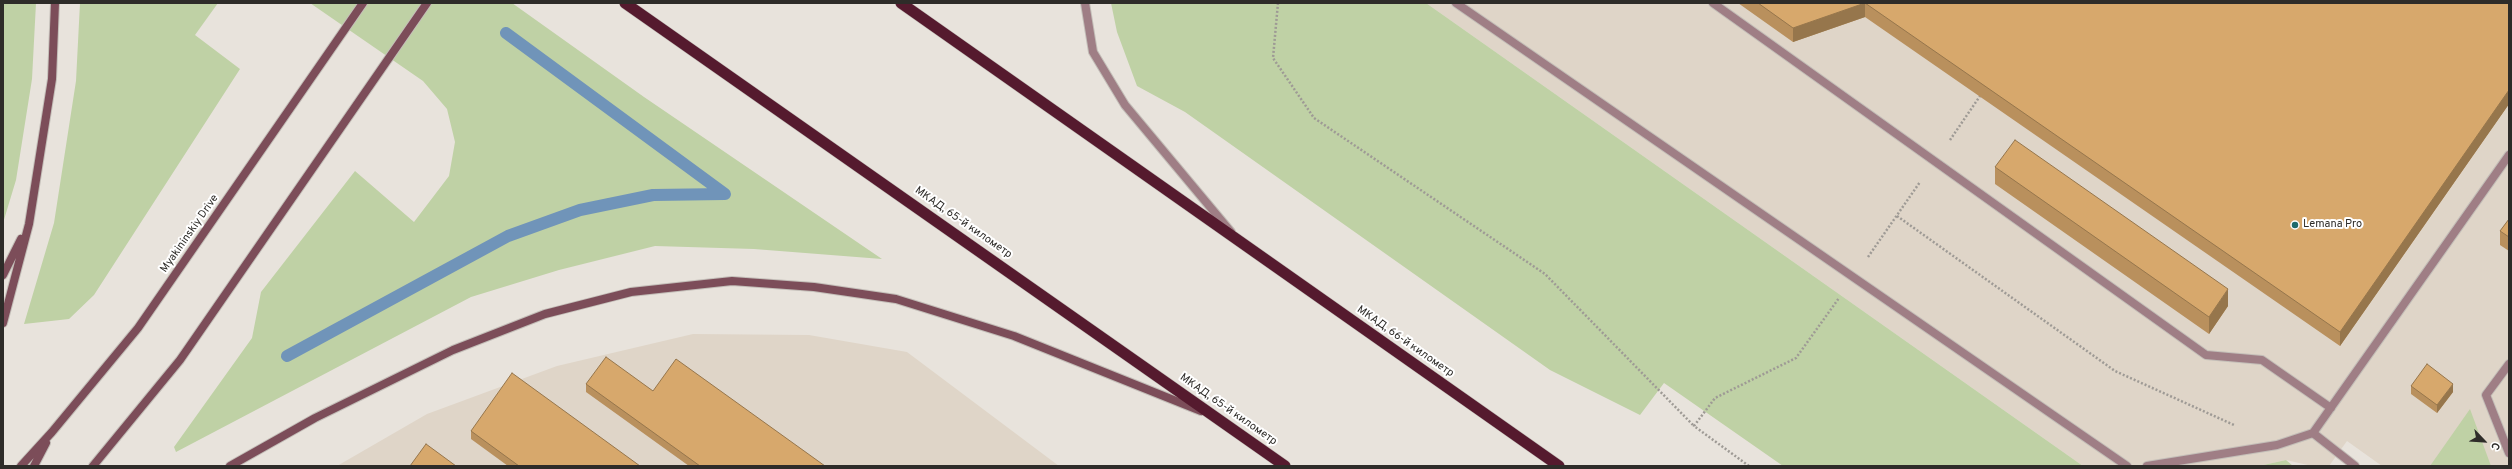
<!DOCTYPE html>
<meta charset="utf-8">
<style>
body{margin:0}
#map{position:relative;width:2512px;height:469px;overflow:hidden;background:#e8e3dc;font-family:Overpass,sans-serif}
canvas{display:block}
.frame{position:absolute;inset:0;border:4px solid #2e2c29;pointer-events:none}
.north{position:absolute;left:2464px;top:421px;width:40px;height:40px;-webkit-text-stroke:3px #fff;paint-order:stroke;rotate:115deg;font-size:11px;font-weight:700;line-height:16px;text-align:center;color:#2e2c29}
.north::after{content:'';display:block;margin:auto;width:14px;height:18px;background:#2e2c29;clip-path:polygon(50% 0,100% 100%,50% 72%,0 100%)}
</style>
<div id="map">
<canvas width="2512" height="469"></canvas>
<div class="frame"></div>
<div class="north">С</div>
</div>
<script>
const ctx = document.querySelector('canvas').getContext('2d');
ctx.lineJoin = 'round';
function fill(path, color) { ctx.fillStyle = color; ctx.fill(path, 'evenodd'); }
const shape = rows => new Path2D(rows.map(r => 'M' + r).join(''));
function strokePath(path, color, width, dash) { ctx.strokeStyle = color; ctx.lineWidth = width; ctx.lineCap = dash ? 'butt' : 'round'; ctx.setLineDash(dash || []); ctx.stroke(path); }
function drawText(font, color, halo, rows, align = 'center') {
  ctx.font = font + ' Overpass,sans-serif'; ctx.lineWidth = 4; ctx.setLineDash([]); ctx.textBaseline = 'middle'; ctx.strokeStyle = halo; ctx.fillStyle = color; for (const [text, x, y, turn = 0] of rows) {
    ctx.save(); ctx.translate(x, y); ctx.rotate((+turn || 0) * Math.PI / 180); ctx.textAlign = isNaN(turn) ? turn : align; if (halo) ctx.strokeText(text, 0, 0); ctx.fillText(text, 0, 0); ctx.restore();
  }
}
fill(shape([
 [1426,3,2509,3,2509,466,2382,466,2347,441,2329,466,2312,466,2286,460,2259,466,2083,466],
 [693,334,809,335,907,352,1059,466,337,466,427,414,557,366]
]), '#dfd5c8');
fill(shape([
 [3,3,36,3,32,79,16,180,3,223],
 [80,3,218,3,195,35,240,69,94,295,69,319,24,324,54,223,76,81],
 [310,3,512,3,644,97,882,259,754,249,655,246,559,270,471,297,176,452,174,447,252,338,261,292,355,171,414,222,449,176,455,142,447,109,423,81],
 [1111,3,1426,3,2083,466,1783,466,1664,383,1640,415,1550,370,1185,112,1137,86,1117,32],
 [2470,409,2491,466,2430,466],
 [2286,460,2293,466,2259,466]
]), '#bfd1a5');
strokePath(shape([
 [287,356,508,236,580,210,653,195,725,194,506,33]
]), '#7094b9', 12);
const service = shape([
 [1456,3,2127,466],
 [1713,3,2206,355,2262,360,2331,408],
 [2509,364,2486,395,2509,453],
 [2147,466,2277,445,2313,433,2509,155]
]);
const minor = shape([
 [2313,433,2355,466]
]);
const tertiary = shape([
 [1085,3,1093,52,1125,105,1231,232]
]);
const secondary = shape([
 [3,275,21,239],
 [3,323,29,224,52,79,55,3],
 [21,466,52,432,138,328,363,3],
 [34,466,46,443],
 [93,466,180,360,427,3],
 [230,466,315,418,453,350,545,314,631,292,732,281,814,287,896,299,1014,336,1201,411]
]);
const trunk = shape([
 [625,3,1285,466],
 [901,3,1559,466]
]);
strokePath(service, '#c3beb8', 10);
strokePath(minor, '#c3beb8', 10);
strokePath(tertiary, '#c3beb8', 10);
strokePath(secondary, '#c3beb8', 10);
strokePath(trunk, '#c3beb8', 12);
strokePath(shape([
 [1278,3,1273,58,1314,118,1545,274,1694,426],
 [1950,140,1980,96],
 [1897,216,2115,371,2234,425],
 [1868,257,1920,182],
 [1749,466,1694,426,1715,398,1796,358,1839,298]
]), '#9e9a95', 2.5, [2, 2]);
strokePath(service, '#9f7e85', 8);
strokePath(minor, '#9f7e85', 8);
strokePath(tertiary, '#9f7e85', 8);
strokePath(secondary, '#7c4d59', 8);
strokePath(trunk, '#551a2e', 11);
fill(shape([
 [1738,3,2509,3,2509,104,2340,346,1865,17,1793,42],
 [1995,167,2228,306,2209,334,1995,184],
 [2509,219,2509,251,2500,245,2500,231],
 [586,384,653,391,825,466,689,466,586,392],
 [2411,386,2453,392,2437,413,2411,394],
 [471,431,640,466,508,466,471,439]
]), '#b9905d');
fill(shape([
 [1865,3,1865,17,1793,42,1793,28],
 [2509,90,2509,104,2340,346,2340,332],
 [2228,289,2228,306,2209,334,2209,317],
 [2453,384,2453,392,2437,413,2437,405]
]), '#96764c');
const building = shape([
 [1758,3,1865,3,1793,28,1758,3],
 [1865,3,2509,3,2509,90,2340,332,1865,3],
 [2015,140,2228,289,2209,317,1995,167,2015,140],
 [2509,219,2509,237,2500,231,2509,219],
 [606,357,653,391,676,359,825,466,700,466,586,384,606,357],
 [2427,364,2453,384,2437,405,2411,386,2427,364],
 [512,373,640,466,519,466,471,431,512,373],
 [426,444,456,466,410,466,426,444]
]);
fill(building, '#d7a86c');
strokePath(building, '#96764c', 1);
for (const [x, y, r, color] of [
 [2295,225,4,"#1e6b6d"]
]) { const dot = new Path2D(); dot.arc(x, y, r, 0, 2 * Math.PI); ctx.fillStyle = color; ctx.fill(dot); strokePath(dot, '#fff', 1.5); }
drawText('11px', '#2e2c29', '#fff', [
 ["МКАД, 65-й километр",963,223,35],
 ["Myakininskiy Drive",190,234,-55],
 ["МКАД, 66-й километр",1405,342,35],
 ["МКАД, 65-й километр",1228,410,35]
]);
drawText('11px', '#2e2c29', '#fff', [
 ["Lemana Pro",2303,225]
], 'left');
</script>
